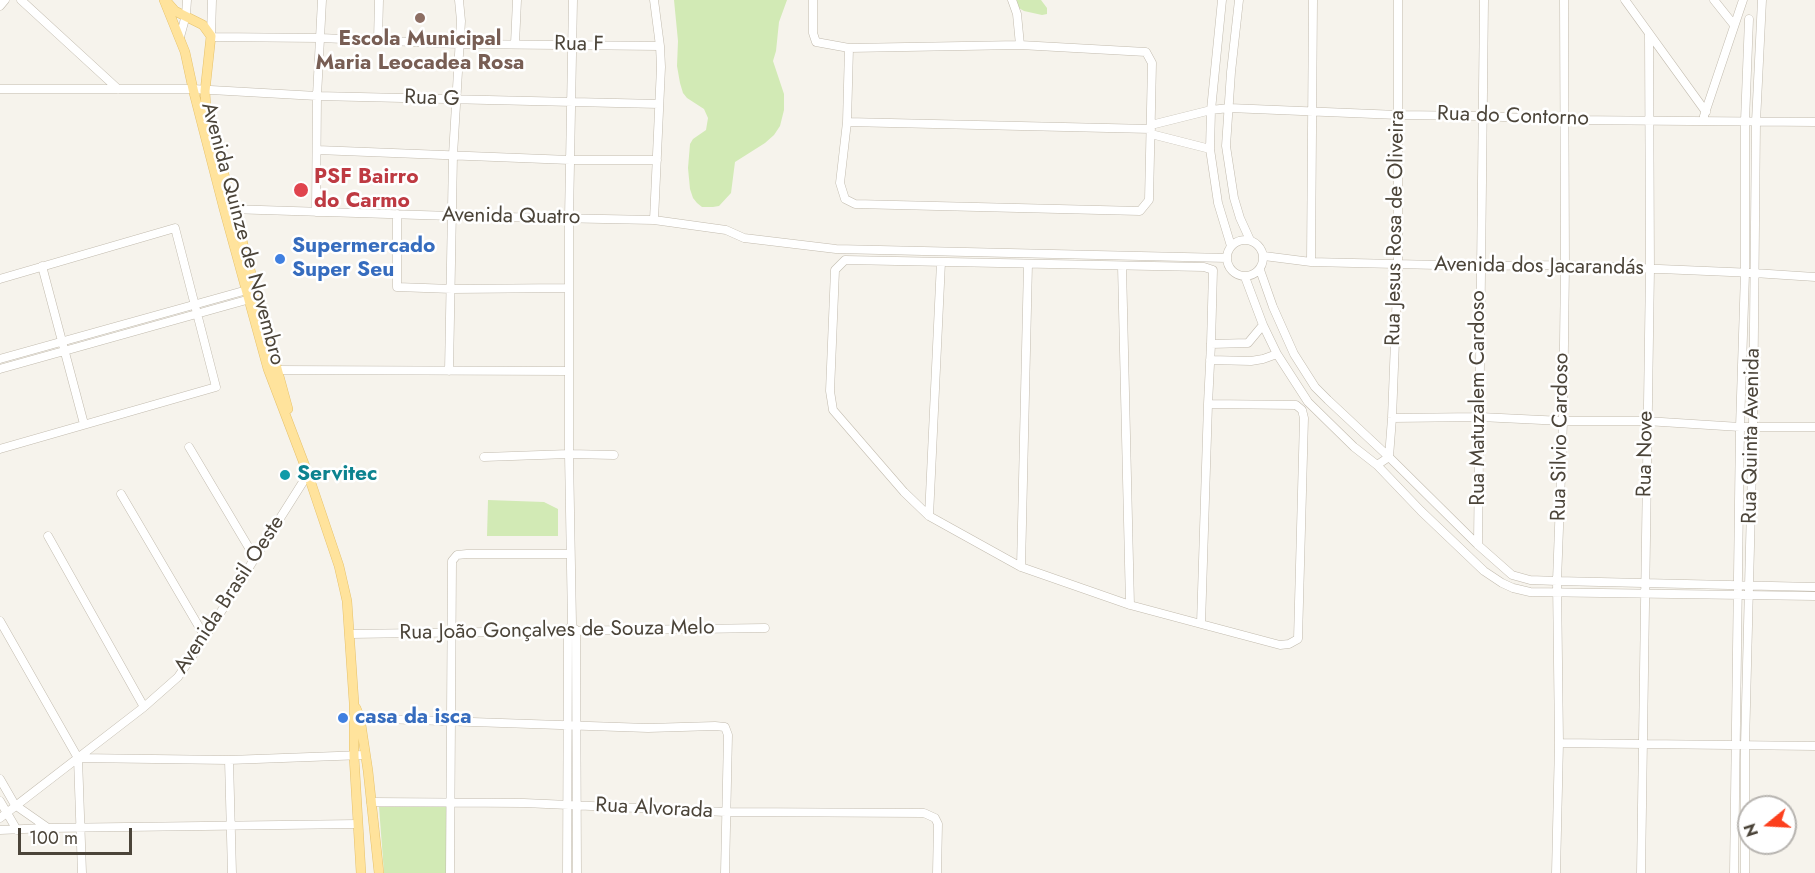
<!DOCTYPE html>
<meta charset="utf-8">
<style>
body{margin:0}
#map{position:relative;width:1815px;height:873px;overflow:hidden;background:#f6f3ec;font-family:Jost,sans-serif}
canvas{display:block}
.north{position:absolute;left:1737px;top:795px;width:60px;height:60px;box-sizing:border-box;background:#fff;border:2px solid #b7b4b0;border-radius:50%;rotate:252deg;font-size:16px;font-weight:700;line-height:24px;text-align:center;color:#4b4439}
.north::after{content:'';display:block;margin:auto;width:21px;height:27px;background:#fc3f1d;clip-path:polygon(50% 0,100% 100%,50% 72%,0 100%)}
.scale{position:absolute;left:18px;top:828px;width:114px;height:27px;box-sizing:border-box;border:3px solid #4b4439;border-top:0;padding-left:8px;font-size:18px;line-height:21px;white-space:nowrap;color:#4b4439;-webkit-text-stroke:4px #fff;paint-order:stroke}
</style>
<div id="map">
<canvas width="1815" height="873"></canvas>
<div class="north">N</div>
<div class="scale">100 m</div>
</div>
<script>
const ctx = document.querySelector('canvas').getContext('2d');
ctx.lineJoin = 'round';
function fill(path, color) { ctx.fillStyle = color; ctx.fill(path, 'evenodd'); }
const shape = rows => new Path2D(rows.map(r => 'M' + r).join(''));
function strokePath(path, color, width, dash) { ctx.strokeStyle = color; ctx.lineWidth = width; ctx.lineCap = dash ? 'butt' : 'round'; ctx.setLineDash(dash || []); ctx.stroke(path); }
function drawText(font, color, halo, rows, align = 'center') {
  ctx.font = font + ' Jost,sans-serif'; ctx.lineWidth = 5; ctx.setLineDash([]); ctx.textBaseline = 'middle'; ctx.strokeStyle = halo; ctx.fillStyle = color; for (const [text, x, y, turn = 0] of rows) {
    ctx.save(); ctx.translate(x, y); ctx.rotate((+turn || 0) * Math.PI / 180); ctx.textAlign = isNaN(turn) ? turn : align; if (halo) ctx.strokeText(text, 0, 0); ctx.fillText(text, 0, 0); ctx.restore();
  }
}
fill(shape([
 [674,0,787,0,779,22,776,51,773,61,784,94,784,110,780,126,774,135,765,143,735,162,731,193,719,206,713,207,702,207,697,203,693,198,690,189,688,168,690,144,693,139,706,130,708,118,704,109,687,98,683,93,680,83,677,66,678,41],
 [1012,0,1041,0,1047,8,1047,14,1042,15,1024,11,1017,7],
 [488,500,544,502,558,509,558,536,487,536],
 [379,807,447,807,446,873,384,873]
]), '#d2eab5');
const minor = shape([
 [21,0,118,89],
 [654,0,660,46,661,67,654,220],
 [813,0,813,33,816,42,849,48,847,122,840,183,845,199,855,204,1140,211,1149,200,1152,63,1146,52,1020,45,849,48],
 [1012,0,1017,14,1020,45],
 [1222,0,1211,110,1210,149,1218,203,1231,246],
 [1239,0,1231,72,1226,146,1234,198,1240,218,1250,240],
 [1625,0,1706,112],
 [1714,0,1734,25],
 [0,6,5,0],
 [211,36,212,0],
 [180,37,186,15,187,0],
 [211,37,320,38,459,44,660,46],
 [378,40,379,0],
 [515,44,517,0],
 [0,89,193,89,317,96,659,104],
 [1704,116,1743,0],
 [847,122,1151,129],
 [1151,125,1211,110,1229,108,1398,115,1482,116,1566,120,1815,122],
 [1151,134,1210,149],
 [317,150,570,160,657,160],
 [229,209,452,216,654,220,726,230,744,238,836,249,1227,258],
 [316,212,317,96,322,0],
 [397,214,397,287,452,289,569,288],
 '1227 258a18 18 0 1 1 36 0a18 18 0 1 1-36 0Z',
 [1264,256,1311,262,1480,266,1565,265,1754,273,1815,277],
 [1311,262,1313,0],
 [42,266,84,424],
 [1122,266,1130,605],
 [1260,270,1273,307,1294,354,1315,387,1328,400,1389,457,1478,545,1512,575,1530,580,1557,581,1815,587],
 [1245,277,1263,325,1277,354,1308,402,1354,447,1377,465,1421,511,1484,571,1502,583,1513,588,1530,592,1815,596],
 [0,279,175,228,216,387,0,449],
 [1211,344,1248,343,1263,325],
 [0,359,247,290],
 [1210,360,1251,361,1263,359,1277,354],
 [0,369,250,299],
 [273,370,569,371],
 [449,371,453,155,461,21,459,0],
 [1392,418,1480,417,1563,421,1646,421,1740,427,1815,427],
 [189,447,255,558],
 [484,457,569,454,614,455],
 [1377,465,1389,457,1392,418,1398,264,1398,0],
 [121,494,205,637],
 [929,516,941,262],
 [48,536,144,707],
 [1478,545,1484,0],
 [1021,567,1028,264],
 [0,621,78,758,82,873],
 [1201,624,1208,404,1211,344,1213,270,1204,267,845,260,835,270,830,391,833,410,904,492,929,516,1021,567,1130,605,1201,624,1280,645,1289,644,1298,639,1304,418,1302,410,1296,405,1208,404],
 [575,629,576,632,577,873],
 [350,634,765,628],
 [355,718,648,728,715,726,725,727,728,735,725,873],
 [1559,743,1815,746],
 [78,758,229,760,364,755],
 [229,760,232,873],
 [0,779,15,805,48,828],
 [0,801,17,830],
 [371,802,524,803,726,812,924,813,935,818,938,824,937,873],
 [0,818,144,707,178,677,205,637,308,474],
 [0,830,48,828,358,824],
 [450,873,452,561,457,555,467,554,570,554],
 [567,873,568,632,572,624,569,454,569,218,573,0],
 [1556,873,1559,743,1557,581,1563,421,1565,265,1564,0],
 [1641,873,1650,269,1649,35],
 [1734,873,1740,427,1745,273,1745,121,1749,19],
 [1745,873,1745,745,1753,427,1756,122,1762,0]
]);
const major = shape([
 [164,0,185,52,193,89,224,209,268,369,308,474,339,566,347,601,354,703,354,756,361,873],
 [168,3,175,11,203,25,211,36,205,91,206,108,288,409],
 [356,708,360,718,368,771,379,873]
]);
strokePath(minor, '#c2bbae', 9);
strokePath(major, '#e6c16a', 10);
strokePath(minor, '#fff', 8);
strokePath(major, '#ffe39c', 9);
for (const [x, y, r, color] of [
 [420,18,6,"#8d6e63"],
 [301,190,8,"#e0444e"],
 [280,259,6,"#3f7fe0"],
 [285,475,6,"#0f9aa8"],
 [343,718,6,"#3f7fe0"]
]) { const dot = new Path2D(); dot.arc(x, y, r, 0, 2 * Math.PI); ctx.fillStyle = color; ctx.fill(dot); strokePath(dot, '#fff', 2); }
drawText('bold 21px', '#785e54', '#fff', [
 ["Escola Municipal",420,40],
 ["Maria Leocadea Rosa",420,64]
]);
drawText('21px', '#4b4439', '#fff', [
 ["Rua F",579,45,1],
 ["Rua G",432,99,2],
 ["Rua do Contorno",1513,117,2],
 ["Avenida Quatro",511,217,1],
 ["Rua Jesus Rosa de Oliveira",1396,228,-89],
 ["Avenida Quinze de Novembro",242,234,75],
 ["Avenida dos Jacarandás",1539,267,1],
 ["Rua Matuzalem Cardoso",1479,398,-90],
 ["Rua Quinta Avenida",1752,436,-89],
 ["Rua Silvio Cardoso",1561,437,-89],
 ["Rua Nove",1646,454,-89],
 ["Avenida Brasil Oeste",230,595,-57],
 ["Rua João Gonçalves de Souza Melo",557,631,-1],
 ["Rua Alvorada",654,809,3]
]);
drawText('bold 21px', '#be3a42', '#fff', [
 ["PSF Bairro",314,178],
 ["do Carmo",314,202]
], 'left');
drawText('bold 21px', '#366cbe', '#fff', [
 ["Supermercado",292,247],
 ["Super Seu",292,271],
 ["casa da isca",355,718]
], 'left');
drawText('bold 21px', '#0d838f', '#fff', [
 ["Servitec",297,475]
], 'left');
</script>
